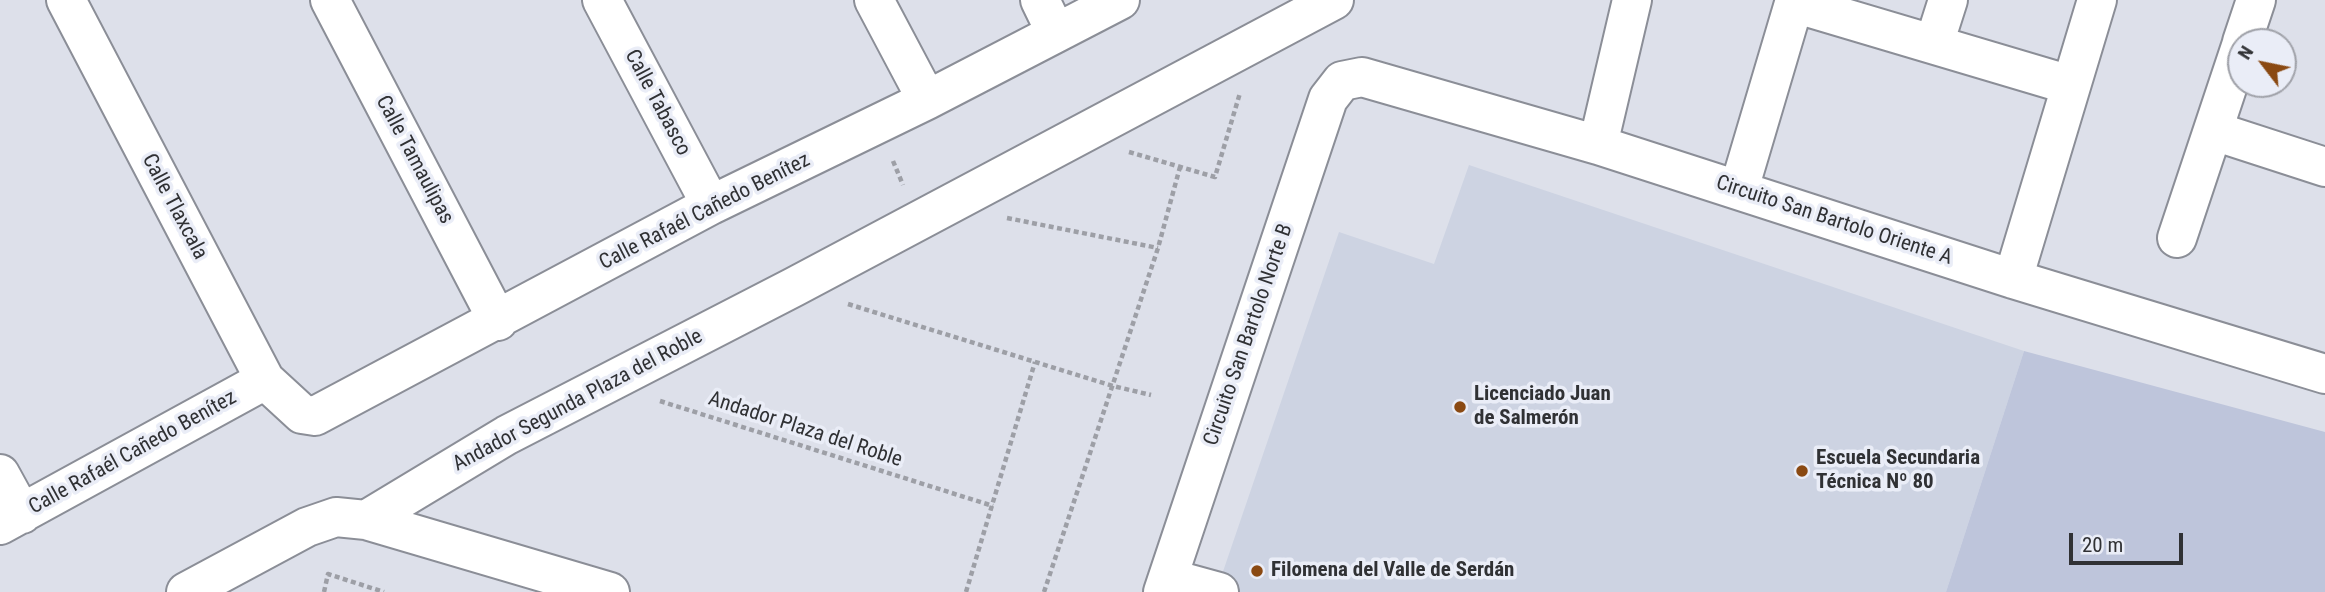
<!DOCTYPE html>
<meta charset="utf-8">
<style>
body{margin:0}
#map{position:relative;width:2325px;height:592px;overflow:hidden;background:#dde0ea;font-family:"Roboto Condensed",sans-serif}
canvas{display:block}
.north{position:absolute;left:2227px;top:28px;width:70px;height:70px;box-sizing:border-box;background:#eaedf7;border:2px solid #a0a2a9;border-radius:50%;rotate:302deg;font-size:19px;font-weight:700;line-height:28px;text-align:center;color:#303134}
.north::after{content:'';display:block;margin:auto;width:24px;height:32px;background:#8a4912;clip-path:polygon(50% 0,100% 100%,50% 72%,0 100%)}
.scale{position:absolute;left:2069px;top:533px;width:114px;height:32px;box-sizing:border-box;border:4px solid #303134;border-top:0;padding-left:9px;font-size:21px;line-height:24px;white-space:nowrap;color:#303134;-webkit-text-stroke:5px #eaedf7;paint-order:stroke}
</style>
<div id="map">
<canvas width="2325" height="592"></canvas>
<div class="north">N</div>
<div class="scale">20 m</div>
</div>
<script>
const ctx = document.querySelector('canvas').getContext('2d');
ctx.lineJoin = 'round';
function fill(path, color) { ctx.fillStyle = color; ctx.fill(path, 'evenodd'); }
const shape = rows => new Path2D(rows.map(r => 'M' + r).join(''));
function strokePath(path, color, width, dash) { ctx.strokeStyle = color; ctx.lineWidth = width; ctx.lineCap = dash ? 'butt' : 'round'; ctx.setLineDash(dash || []); ctx.stroke(path); }
function drawText(font, color, halo, rows, align = 'center') {
  ctx.font = font + ' "Roboto Condensed",sans-serif'; ctx.lineWidth = 7; ctx.setLineDash([]); ctx.textBaseline = 'middle'; ctx.strokeStyle = halo; ctx.fillStyle = color; for (const [text, x, y, turn = 0] of rows) {
    ctx.save(); ctx.translate(x, y); ctx.rotate((+turn || 0) * Math.PI / 180); ctx.textAlign = isNaN(turn) ? turn : align; if (halo) ctx.strokeText(text, 0, 0); ctx.fillText(text, 0, 0); ctx.restore();
  }
}
fill(shape([
 [1469,165,2024,351,1946,592,1216,592,1339,232,1434,264]
]), '#cdd3e2');
fill(shape([
 [2024,351,2325,432,2325,592,1946,592]
]), '#bec5db');
const minor = shape([
 [66,0,265,380,302,414,315,416,711,205,927,100,1120,0],
 [330,0,498,321],
 [602,0,711,205],
 [874,0,927,100],
 [1040,0,1056,33],
 [1794,3,2070,85],
 [2242,42,2256,0],
 [1934,44,1948,0],
 [2214,131,2325,167],
 [1598,145,1632,0],
 [1739,189,1795,0],
 [2177,238,2241,46],
 [2013,279,2097,0],
 [0,474,22,514],
 [366,520,507,435,794,287,1334,0],
 [0,525,265,380],
 [1168,578,1219,592],
 [186,592,307,527,336,517,366,520,610,592],
 [1163,592,1328,99,1342,81,1362,77,1598,145,2013,279,2325,374]
]);
strokePath(minor, '#8b8e97', 42);
strokePath(shape([
 [1129,152,1215,177,1240,93],
 [893,161,903,185],
 [1007,218,1158,248],
 [848,304,1113,386,1151,395],
 [660,401,993,506],
 [324,592,328,574,384,592],
 [966,592,1035,362],
 [1044,592,1158,248,1180,167]
]), '#9d9fa6', 4.5, [5, 3.5]);
strokePath(minor, '#fff', 38);
for (const [x, y, r, color] of [
 [1460,407,7,"#8a4912"],
 [1802,471,7,"#8a4912"],
 [1257,571,7,"#8a4912"]
]) { const dot = new Path2D(); dot.arc(x, y, r, 0, 2 * Math.PI); ctx.fillStyle = color; ctx.fill(dot); strokePath(dot, '#eaedf7', 2.5); }
drawText('21px', '#303134', '#eaedf7', [
 ["Calle Tabasco",657,103,62],
 ["Calle Tamaulipas",414,160,62],
 ["Calle Tlaxcala",174,207,62],
 ["Calle Rafaél Cañedo Benítez",705,212,-27],
 ["Circuito San Bartolo Oriente A",1834,221,18],
 ["Circuito San Bartolo Norte B",1249,335,-71],
 ["Andador Segunda Plaza del Roble",578,401,-28],
 ["Andador Plaza del Roble",805,430,18],
 ["Calle Rafaél Cañedo Benítez",133,453,-29]
]);
drawText('bold 21px', '#303134', '#eaedf7', [
 ["Licenciado Juan",1474,395],
 ["de Salmerón",1474,419],
 ["Escuela Secundaria",1816,459],
 ["Técnica Nº 80",1816,483],
 ["Filomena del Valle de Serdán",1271,571]
], 'left');
</script>
